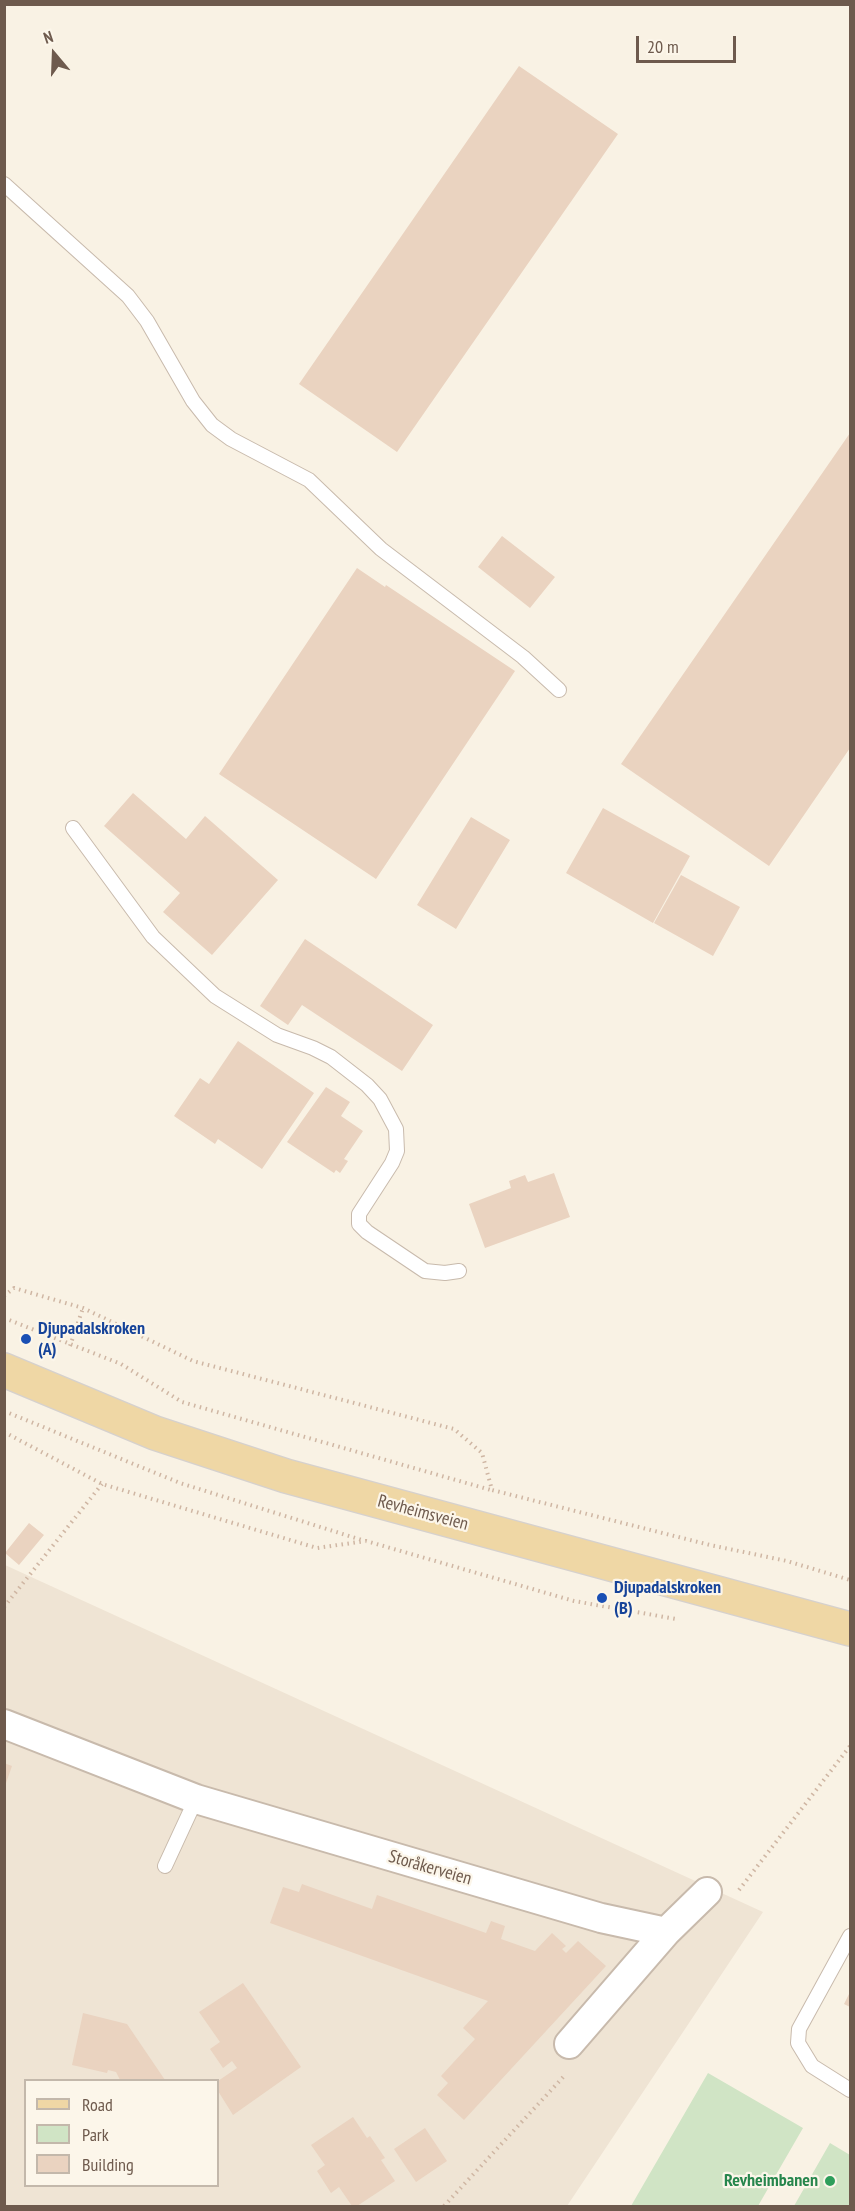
<!DOCTYPE html>
<meta charset="utf-8">
<style>
body{margin:0}
#map{position:relative;width:855px;height:2211px;overflow:hidden;background:#f9f2e4;font-family:"PT Sans Narrow",sans-serif}
canvas{display:block}
.frame{position:absolute;inset:0;border:6px solid #6e5a4d;pointer-events:none}
.legend{position:absolute;left:24px;top:2079px;width:195px;height:108px;box-sizing:border-box;background:#fcf6ea;border:2px solid #c3b8ab;margin:0;padding:8px 10px;list-style:none;font-size:18px;color:#6e5a4d}
.legend li{display:flex;align-items:center;gap:12px;height:30px}
.legend b{width:30px;border:2px solid #c3b8ab}
.north{position:absolute;left:24px;top:24px;width:60px;height:60px;-webkit-text-stroke:4px #fcf6ea;paint-order:stroke;rotate:341deg;font-size:16px;font-weight:700;line-height:24px;text-align:center;color:#6e5a4d}
.north::after{content:'';display:block;margin:auto;width:21px;height:27px;background:#6e5a4d;clip-path:polygon(50% 0,100% 100%,50% 72%,0 100%)}
.scale{position:absolute;left:636px;top:36px;width:100px;height:27px;box-sizing:border-box;border:3px solid #6e5a4d;border-top:0;padding-left:8px;font-size:18px;line-height:21px;white-space:nowrap;color:#6e5a4d;-webkit-text-stroke:4px #fcf6ea;paint-order:stroke}
</style>
<div id="map">
<canvas width="855" height="2211"></canvas>
<div class="frame"></div>
<ul class="legend">
<li><b style="height:8px;background:#efd7a5"></b>Road</li>
<li><b style="height:16px;background:#d0e4c5"></b>Park</li>
<li><b style="height:16px;background:#ead3c0"></b>Building</li>
</ul>
<div class="north">N</div>
<div class="scale">20 m</div>
</div>
<script>
const ctx = document.querySelector('canvas').getContext('2d');
ctx.lineJoin = 'round';
function fill(path, color) { ctx.fillStyle = color; ctx.fill(path, 'evenodd'); }
const shape = rows => new Path2D(rows.map(r => 'M' + r).join(''));
function strokePath(path, color, width, dash) { ctx.strokeStyle = color; ctx.lineWidth = width; ctx.lineCap = dash ? 'butt' : 'round'; ctx.setLineDash(dash || []); ctx.stroke(path); }
function drawText(font, color, halo, rows, align = 'center') {
  ctx.font = font + ' "PT Sans Narrow",sans-serif'; ctx.lineWidth = 4.5; ctx.setLineDash([]); ctx.textBaseline = 'middle'; ctx.strokeStyle = halo; ctx.fillStyle = color; for (const [text, x, y, turn = 0] of rows) {
    ctx.save(); ctx.translate(x, y); ctx.rotate((+turn || 0) * Math.PI / 180); ctx.textAlign = isNaN(turn) ? turn : align; if (halo) ctx.strokeText(text, 0, 0); ctx.fillText(text, 0, 0); ctx.restore();
  }
}
fill(shape([
 [5,1565,763,1912,567,2206,5,2206],
 [26,2080,218,2080,218,2186,26,2186]
]), '#efe4d4');
fill(shape([
 [708,2073,803,2128,758,2206,631,2206],
 [830,2143,850,2155,850,2206,794,2206]
]), '#d0e4c5');
fill(shape([
 [519,66,618,134,397,452,299,384],
 [850,433,850,748,769,866,621,764],
 [502,536,555,577,530,608,478,567],
 [357,568,385,587,386,585,515,671,376,879,219,774],
 [133,793,186,839,205,816,278,880,212,955,163,912,180,893,104,826],
 [603,808,690,856,653,923,566,873],
 [471,817,510,840,456,929,417,905],
 [681,875,740,907,713,956,654,923],
 [305,939,433,1025,402,1071,302,1005,288,1025,260,1006],
 [238,1041,314,1093,262,1169,218,1139,215,1144,174,1116,200,1078,209,1084],
 [326,1087,350,1102,341,1116,363,1131,344,1159,348,1161,340,1173,336,1170,334,1173,287,1142],
 [554,1173,570,1217,485,1248,469,1204,511,1188,509,1181,525,1175,528,1182],
 [29,1523,44,1535,19,1565,5,1553],
 [4,1763,12,1766,5,1786,4,1786],
 [302,1884,372,1909,377,1895,486,1933,491,1921,505,1926,501,1939,535,1951,552,1933,566,1946,562,1949,566,1953,578,1941,606,1966,464,2120,437,2095,448,2083,441,2076,475,2039,463,2028,488,2001,270,1923,283,1887,299,1892],
 [243,1983,301,2067,233,2115,218,2091,218,2081,237,2068,232,2061,223,2068,210,2049,220,2042,199,2012],
 [850,1992,850,2007,844,2004],
 [83,2013,127,2024,165,2080,120,2080,116,2072,108,2070,107,2073,72,2065],
 [353,2117,367,2138,370,2136,385,2158,381,2160,395,2181,357,2206,352,2206,339,2187,331,2193,317,2171,325,2165,311,2145],
 [425,2128,447,2161,416,2182,394,2149]
]), '#ead3c0');
const service = shape([
 [4,184,128,296,147,321,193,401,212,425,231,439,309,480,381,549,523,657,559,690],
 [73,828,153,937,215,996,277,1035,313,1048,331,1057,367,1085,380,1099,396,1129,397,1151,392,1163,359,1214,359,1224,367,1232,425,1271,445,1273,459,1271],
 [165,1866,196,1799],
 [850,1936,799,2029,798,2043,812,2066,850,2090]
]);
const minor = shape([
 [4,1724,196,1799,601,1918,666,1932],
 [569,2044,666,1932,707,1892]
]);
const primary = shape([
 [4,1370,155,1433,286,1476,850,1629]
]);
strokePath(service, '#c8baac', 16);
strokePath(minor, '#c8baac', 32);
strokePath(primary, '#d6d1cd', 36);
strokePath(shape([
 [4,1296,14,1288,83,1308,193,1361,454,1429,482,1453,492,1490,710,1545,787,1561,850,1580],
 [4,1318,121,1364,182,1402,491,1490],
 [70,1346,83,1308],
 [4,1411,180,1483,365,1541],
 [4,1432,102,1484,317,1548,366,1541,574,1601,676,1619],
 [4,1607,102,1484],
 [739,1890,850,1746],
 [444,2206,566,2074]
]), '#cfb6a3', 4, [1.5, 4.5]);
strokePath(service, '#fff', 14);
strokePath(minor, '#fff', 28);
strokePath(primary, '#efd7a5', 33);
for (const [x, y, r, color] of [
 [26,1339,6,"#1a4fb4"],
 [602,1598,6,"#1a4fb4"],
 [830,2181,6,"#2e9e5b"]
]) { const dot = new Path2D(); dot.arc(x, y, r, 0, 2 * Math.PI); ctx.fillStyle = color; ctx.fill(dot); strokePath(dot, '#fcf6ea', 2); }
drawText('bold 18px', '#164399', '#fcf6ea', [
 ["Djupadalskroken",38,1329],
 ["(A)",38,1350],
 ["Djupadalskroken",614,1588],
 ["(B)",614,1609]
], 'left');
drawText('18px', '#6e5a4d', '#fcf6ea', [
 ["Revheimsveien",423,1513,15],
 ["Storåkerveien",430,1868,16]
]);
drawText('bold 18px', '#27864d', '#fcf6ea', [
 ["Revheimbanen",818,2181]
], 'right');
</script>
